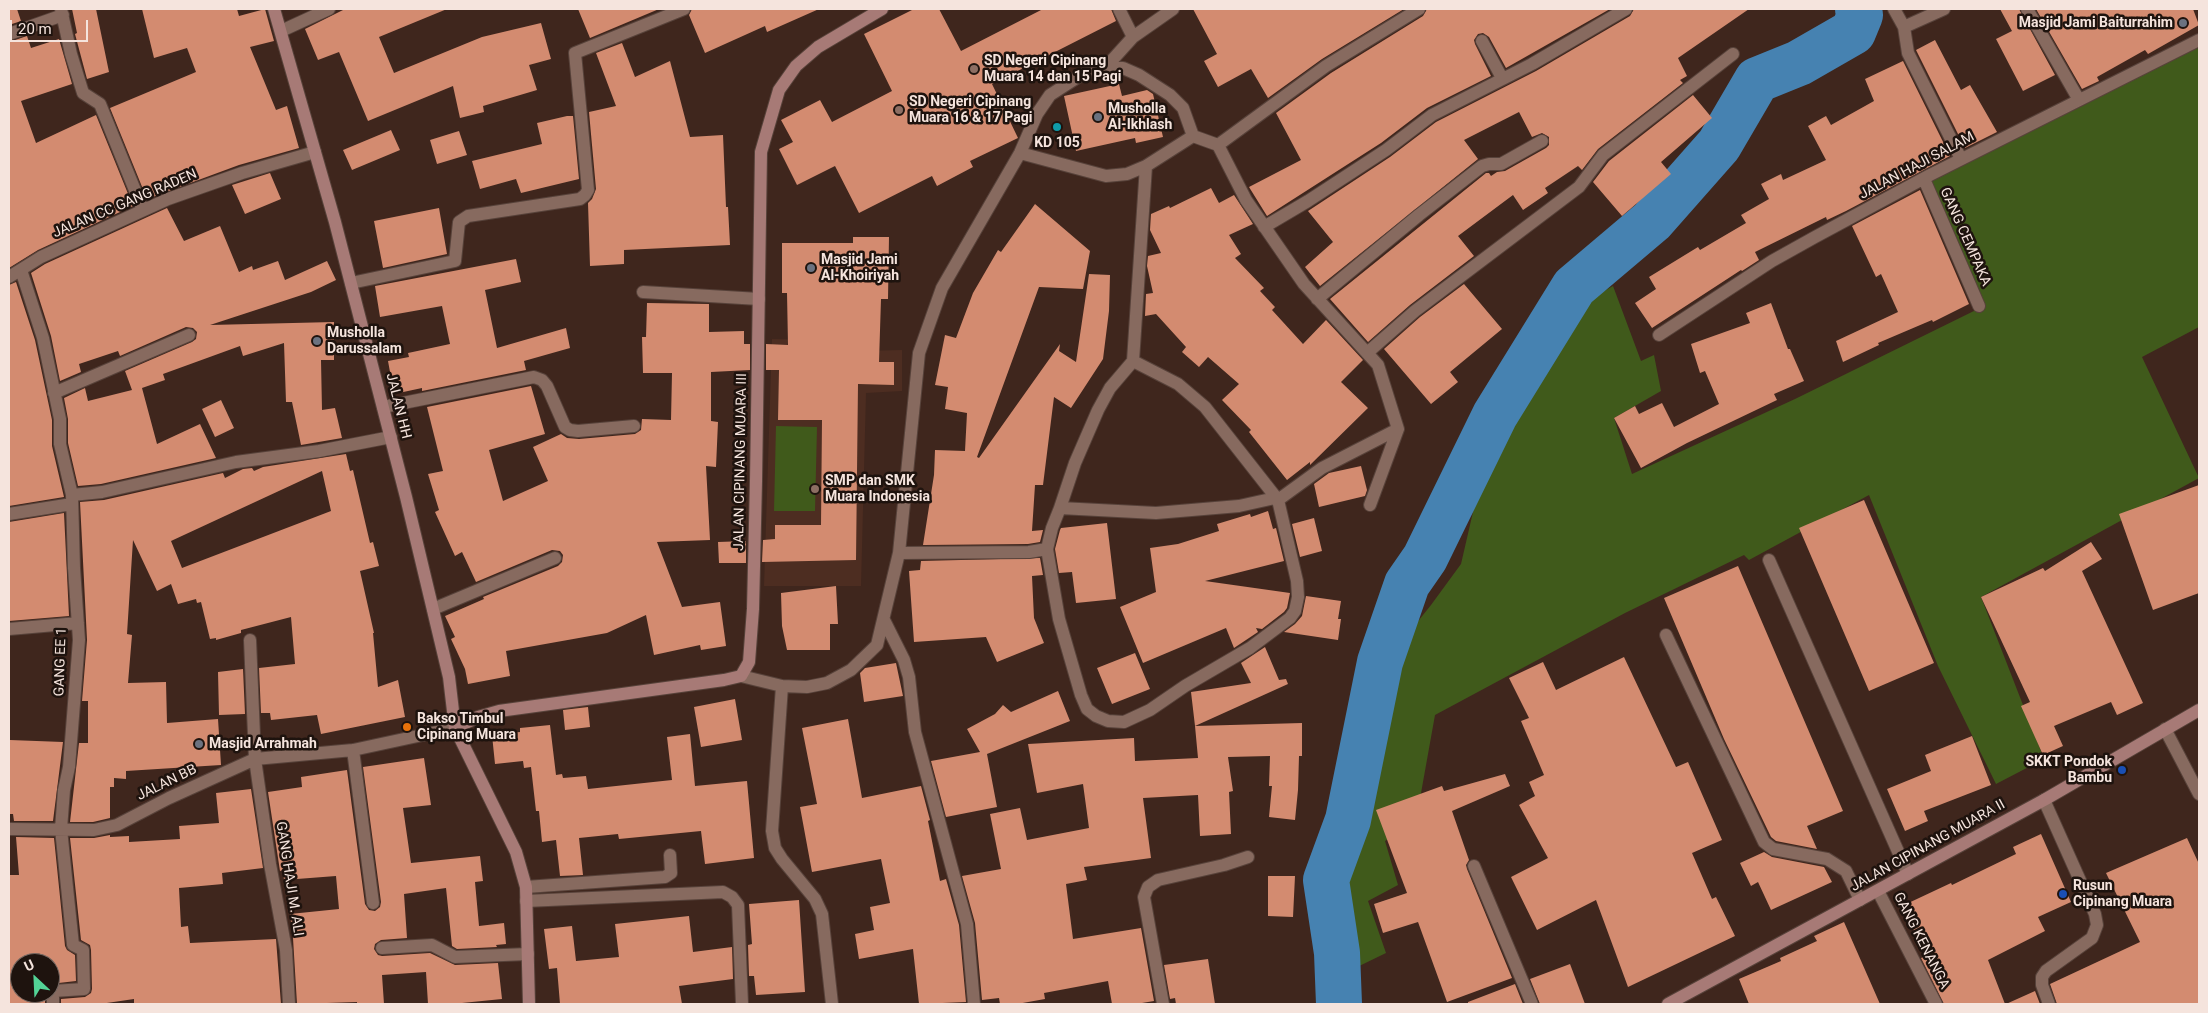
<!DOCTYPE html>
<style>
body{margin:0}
#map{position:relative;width:2208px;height:1013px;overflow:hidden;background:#3f261d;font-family:Roboto,sans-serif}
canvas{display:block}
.frame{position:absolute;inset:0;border:10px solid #f5e4dd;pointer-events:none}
.north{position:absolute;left:10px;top:953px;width:50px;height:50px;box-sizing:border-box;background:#1e130e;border:1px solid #746761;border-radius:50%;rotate:335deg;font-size:14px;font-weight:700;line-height:20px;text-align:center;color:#f5e4dd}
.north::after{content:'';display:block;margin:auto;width:18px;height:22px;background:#53d396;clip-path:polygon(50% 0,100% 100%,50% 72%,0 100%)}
.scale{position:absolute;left:10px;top:20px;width:78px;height:22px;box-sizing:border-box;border:2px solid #f5e4dd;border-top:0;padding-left:6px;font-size:15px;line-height:18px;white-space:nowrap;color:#f5e4dd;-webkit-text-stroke:4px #1e130e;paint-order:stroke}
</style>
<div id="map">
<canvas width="2208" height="1013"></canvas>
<div class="frame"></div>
<div class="north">U</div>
<div class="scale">20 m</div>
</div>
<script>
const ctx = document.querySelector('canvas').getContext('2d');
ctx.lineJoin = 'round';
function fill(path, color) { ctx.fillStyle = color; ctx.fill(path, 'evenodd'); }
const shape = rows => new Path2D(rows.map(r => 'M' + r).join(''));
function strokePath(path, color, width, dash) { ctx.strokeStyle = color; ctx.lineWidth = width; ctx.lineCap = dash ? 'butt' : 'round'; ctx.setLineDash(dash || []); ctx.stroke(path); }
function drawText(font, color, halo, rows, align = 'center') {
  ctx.font = font + ' Roboto,sans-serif'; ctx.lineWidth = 5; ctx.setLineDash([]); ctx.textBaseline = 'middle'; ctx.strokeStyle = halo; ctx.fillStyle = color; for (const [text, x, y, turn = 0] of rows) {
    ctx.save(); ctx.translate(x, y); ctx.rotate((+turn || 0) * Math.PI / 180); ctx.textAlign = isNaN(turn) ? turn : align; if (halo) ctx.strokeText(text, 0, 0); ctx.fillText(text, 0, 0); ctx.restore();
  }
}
fill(shape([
 [772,339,823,340,824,352,902,350,902,391,866,393,861,586,764,586]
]), '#4d2d21');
fill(shape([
 [2199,45,2199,327,2142,357,2199,478,1981,597,2044,759,1996,784,1938,666,1869,495,1749,560,1744,555,1625,613,1435,715,1416,821,1385,841,1398,885,1368,901,1386,953,1349,971,1333,881,1351,822,1387,660,1431,605,1461,564,1473,512,1493,448,1575,307,1613,286,1641,361,1654,355,1661,391,1614,418,1632,474,1795,399,1980,308,1926,180,2082,106],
 [776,426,817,427,815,511,774,511]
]), '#405a1b');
strokePath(shape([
 [1339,1004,1337,953,1326,880,1348,820,1380,662,1407,584,1425,558,1495,415,1574,287,1652,221,1719,145,1757,80,1799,63,1853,32,1860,15,1858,9]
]), '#4682b1', 46);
fill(shape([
 [9,9,17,9,21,21,9,25],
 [72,9,96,9,109,72,87,79,75,34,77,33],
 [142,9,237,9,239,16,265,9,274,41,250,47,276,110,287,106,299,148,239,165,147,199,110,108,196,72,187,48,154,58],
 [345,9,447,9,379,37,394,73,482,37,541,23,551,59,529,65,537,90,483,106,484,112,460,118,453,86,368,121,339,52,318,60,305,29],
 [578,9,659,9,590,38],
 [692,9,819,9,767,32,765,26,705,53,689,15],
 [914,9,939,9,961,51,1043,9,1111,9,1116,21,992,84,1018,138,970,161,973,167,937,186,932,176,859,213,835,166,797,185,779,149,793,142,781,120,820,100,832,122,892,91,864,34],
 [1193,9,1404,9,1322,59,1268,98,1251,69,1218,87,1204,61,1217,54],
 [1427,9,1610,9,1506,68,1489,37,1483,33,1478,34,1474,40,1475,44,1491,76,1427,108,1381,143,1267,216,1249,187,1301,160,1276,113,1331,73,1423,16],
 [1634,9,1749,9,1678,58,1687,76,1680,80,1683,83,1598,149,1582,170,1578,166,1545,188,1548,193,1523,210,1513,195,1458,236,1474,256,1410,305,1368,342,1330,299,1486,173,1489,173,1491,176,1497,172,1505,171,1546,148,1549,145,1549,137,1542,133,1532,137,1519,112,1464,140,1478,159,1320,286,1305,267,1333,242,1308,211,1390,157,1436,122,1536,71,1630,16],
 [2000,9,2019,9,2055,75,2023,91,1996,39,2012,31],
 [2036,9,2193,9,2199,25,2148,54,2145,50,2097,77,2099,81,2082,89],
 [27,36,31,48,59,39,72,84,21,101,36,143,96,115,133,206,38,250,9,268,9,42],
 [1935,40,1961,90,1970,85,1997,132,1965,148,1916,50],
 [622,43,635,77,670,61,690,137,723,135,726,207,728,207,730,245,624,250,624,264,590,266,588,203,592,199,596,189,589,112,616,106,596,53],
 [1903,61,1950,156,1846,211,1827,220,1826,217,1755,252,1759,260,1742,271,1741,270,1652,328,1635,303,1656,289,1649,277,1698,247,1700,250,1746,223,1741,215,1769,199,1761,184,1781,174,1783,180,1826,160,1808,126,1826,116,1831,125,1874,101,1865,79],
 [1119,84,1122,96,1147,90,1153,94,1163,137,1136,143,1135,138,1076,151,1064,96],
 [1693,95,1712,118,1661,162,1671,174,1622,216,1593,182,1609,161],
 [567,116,573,116,579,179,521,193,516,179,480,189,472,161,542,144,537,123],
 [391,130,400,150,352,170,343,150],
 [459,131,467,155,437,164,430,140],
 [270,173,281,199,245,214,232,185],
 [1211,188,1219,203,1234,195,1253,224,1229,235,1241,254,1235,258,1264,288,1260,291,1275,307,1272,310,1303,344,1326,320,1363,360,1341,382,1368,408,1310,465,1310,462,1287,480,1249,432,1251,430,1222,400,1239,384,1208,357,1199,367,1182,352,1186,347,1156,314,1145,316,1146,294,1153,293,1147,266,1148,256,1161,253,1150,230,1151,214,1169,206,1170,208],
 [1920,190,1969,304,1933,322,1932,320,1878,343,1879,345,1843,362,1836,341,1898,312,1881,274,1876,277,1852,226],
 [1035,204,1090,251,1083,289,1039,287,977,457,979,458,1060,344,1059,351,1076,362,1089,274,1110,275,1109,311,1103,359,1071,408,1054,397,1043,485,1035,485,1032,531,1043,530,1040,542,1028,544,923,545,934,475,935,450,965,451,967,413,945,409,948,387,935,385,945,335,956,338,973,293,998,250,1001,252],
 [167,208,184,241,220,226,239,272,252,266,253,270,278,261,285,280,327,261,336,280,311,292,210,325,334,322,334,360,321,360,322,410,335,408,342,438,301,445,292,402,286,402,284,343,243,356,240,346,163,374,165,380,142,388,157,444,200,424,216,458,101,484,78,486,68,443,68,419,64,398,85,388,88,401,132,390,125,371,192,342,196,339,197,332,193,328,186,327,120,356,118,351,79,364,81,372,60,381,51,336,31,273,45,264],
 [439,208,447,254,383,268,374,221],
 [853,237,889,237,888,299,881,299,879,362,894,362,894,385,858,384,856,560,762,562,763,540,775,539,775,525,821,525,822,420,778,420,779,370,766,370,766,344,788,345,787,293,782,293,782,243,853,243],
 [516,259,521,282,485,290,497,348,566,328,570,348,524,361,526,370,422,391,422,388,394,394,388,361,409,357,408,353,450,344,442,306,380,317,375,286],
 [16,282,35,340,52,420,52,446,64,497,9,506,9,285],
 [1464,284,1502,329,1450,372,1458,382,1431,404,1384,349,1420,317],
 [647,303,709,304,709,332,744,331,744,344,750,344,750,370,711,372,711,421,718,422,716,467,706,466,710,540,657,542,682,607,720,602,726,646,701,650,700,645,654,655,646,615,607,633,506,651,510,676,468,684,465,669,451,639,455,637,445,616,484,599,483,597,558,566,562,562,563,555,560,551,552,550,476,582,462,552,455,556,435,512,439,510,428,474,443,471,427,407,531,386,545,434,489,450,503,501,548,481,533,447,561,434,567,438,579,439,635,434,641,430,642,419,671,420,672,373,643,373,642,337,646,337],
 [1771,303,1788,349,1790,349,1804,381,1774,394,1777,400,1687,443,1641,468,1614,418,1635,406,1639,414,1662,403,1674,427,1719,404,1705,371,1700,373,1691,344,1750,323,1746,313],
 [221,400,234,428,215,437,202,409],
 [346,454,350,471,353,470,370,543,373,542,379,566,360,571,374,633,373,633,378,687,398,680,405,717,321,734,317,715,271,720,270,713,261,713,259,668,295,664,291,617,241,630,241,633,216,640,216,638,210,639,201,602,197,603,196,599,178,604,171,584,157,591,133,540,127,634,132,635,128,683,166,682,167,723,218,719,221,765,126,771,126,779,114,778,114,787,110,787,110,818,93,822,70,822,79,743,88,743,88,701,82,701,87,640,80,502,104,500,223,473,225,478,243,469,252,468,254,471,263,467],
 [322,471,331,511,182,568,171,541],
 [1361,466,1367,490,1365,496,1319,507,1314,484,1329,473],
 [2199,485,2199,593,2153,610,2119,514],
 [1864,500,1934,663,1869,691,1799,528],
 [1268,511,1273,529,1276,528,1284,561,1205,581,1290,593,1287,608,1284,612,1262,629,1256,628,1258,632,1234,648,1226,628,1143,663,1120,607,1156,592,1150,548,1178,544,1219,531,1217,524,1250,514,1251,517],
 [64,513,69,616,9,621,9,522],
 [1314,518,1322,551,1300,557,1292,524],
 [1107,523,1116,599,1076,603,1072,572,1059,573,1055,549,1060,530,1061,528],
 [746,541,746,563,719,563,718,542],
 [2091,542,2102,559,2082,571,2143,703,2117,715,2111,702,2054,726,2063,746,2043,755,2021,706,2030,702,1981,597,2043,568,2045,571],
 [1040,558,1043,575,1032,576,1034,618,1044,643,997,662,986,637,914,642,909,571,920,570,921,561],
 [1738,566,1843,811,1807,826,1817,849,1776,841,1771,837,1724,739,1664,598],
 [836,586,838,624,830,624,830,650,787,650,782,626,781,593],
 [1306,596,1341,601,1338,619,1341,619,1338,640,1284,632,1295,624,1302,616],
 [1265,647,1279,680,1286,679,1288,684,1195,726,1191,692,1251,683,1241,663],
 [1135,653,1150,689,1112,704,1097,668],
 [1624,657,1676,767,1688,762,1722,840,1692,853,1712,899,1716,897,1735,936,1628,987,1596,900,1537,930,1511,877,1548,858,1519,805,1535,796,1529,782,1544,775,1521,721,1529,718,1509,678,1543,662,1556,690],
 [896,663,903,696,864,702,860,673,865,668],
 [243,669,245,714,219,715,218,672],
 [1058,691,1070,721,987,754,997,807,946,817,931,761,980,752,967,729,995,714,1003,705,1011,712],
 [735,699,742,740,701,747,694,707],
 [588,707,590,727,565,730,563,710],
 [848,719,862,798,921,786,930,820,928,821,940,881,946,879,959,925,966,1002,919,1004,913,949,859,959,855,934,874,930,870,907,890,903,881,859,812,872,800,807,817,804,802,728],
 [1302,723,1302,756,1299,756,1298,790,1295,820,1269,817,1272,786,1269,786,1270,756,1228,757,1233,791,1229,792,1231,834,1200,836,1198,795,1143,798,1151,858,1084,867,1087,880,1066,884,1073,939,1141,928,1154,1001,1136,1004,1112,1004,1108,981,1044,993,1045,999,1017,1004,1000,1004,999,998,982,1000,975,923,962,876,1001,869,990,814,1020,808,1027,840,1089,828,1083,784,1037,793,1028,744,1134,738,1135,761,1198,758,1195,726],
 [550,725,556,775,562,774,563,778,586,776,588,789,672,780,667,737,690,734,695,786,747,781,754,858,705,864,701,831,619,839,618,834,579,838,583,875,560,876,556,840,542,842,539,811,536,811,531,767,524,768,523,761,495,764,492,735,520,732,520,728],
 [1972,736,1991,785,1924,811,1928,821,1905,831,1887,789,1931,771,1925,755],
 [10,740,63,742,53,821,14,821,13,814,10,814],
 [424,758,431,805,403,808,411,863,480,856,483,881,475,882,479,926,504,923,506,944,496,945,497,947,457,949,452,946,446,888,404,894,407,938,381,940,375,944,374,949,378,955,382,956,430,953,455,965,498,963,502,999,452,1004,428,1004,426,972,382,975,384,1004,357,1004,357,1002,297,1004,293,938,290,914,339,909,336,876,284,880,283,870,280,871,268,792,302,787,301,777,347,770,365,904,369,910,375,911,380,907,381,902,363,767],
 [1505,774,1510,786,1452,811,1469,860,1466,865,1467,869,1512,978,1447,1002,1418,922,1383,933,1374,904,1407,893,1376,810,1442,786,1444,791],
 [251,789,263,868,222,873,223,884,179,888,181,927,188,926,190,943,276,939,281,1004,134,1004,134,999,100,1004,61,1004,61,999,85,997,91,993,92,989,91,950,90,945,81,940,70,838,94,838,110,835,110,837,129,836,129,842,180,839,179,826,219,823,216,793],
 [2041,834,2071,902,2038,917,2045,931,1988,960,2005,1004,1944,1004,1921,958,1926,956,1902,906,1951,883,1952,885,2016,854,2013,847],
 [16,837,54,838,65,946,67,950,75,955,76,981,50,984,50,963,20,963,20,993,45,993,45,1004,9,1004,9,875,19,875],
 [2187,838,2199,864,2199,1004,2057,1004,2050,984,2140,942,2106,873],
 [1764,852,1772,857,1824,867,1832,882,1771,910,1758,882,1751,886,1740,863],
 [1268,876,1295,876,1293,917,1268,916],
 [799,900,805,992,756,995,754,976,749,976,748,945,752,944,749,904],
 [689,916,693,952,732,947,733,979,679,986,682,1004,560,1004,557,968,549,969,544,929,572,926,576,961,619,957,615,924],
 [1844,922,1880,1004,1749,1004,1739,979,1781,961,1780,958,1817,941,1814,936],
 [1208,959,1215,1004,1176,1004,1175,998,1170,999,1164,965],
 [1570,964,1585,1004,1540,1004,1530,979],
 [1515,984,1523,1004,1468,1004,1468,1002],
 [2035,991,2040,1004,2006,1004]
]), '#d38b70');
const lane = shape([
 [643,292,759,299],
 [1769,560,1908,874],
 [433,609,555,558],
 [1666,635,1764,842,1773,849,1827,859,1846,871,1860,900],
 [2044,800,2095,914,2097,925,2092,938,2046,971,2042,977,2042,985,2049,1004],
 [1474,866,1532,1004]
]);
const street = shape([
 [61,9,71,54,83,93,100,104,143,210],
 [1119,9,1133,37],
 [1894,9,1904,27,1908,53,1961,159],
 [2027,9,2079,100],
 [1904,27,1944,9],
 [281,31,329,9],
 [9,34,63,15],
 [1482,41,1502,78],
 [1105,68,1133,37,1173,9],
 [1193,136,1218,145,1246,200,1304,284,1378,365,1398,429],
 [1218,145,1326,66,1419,9],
 [1020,153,1106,176,1127,174,1146,166,1193,136],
 [1146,166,1133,361,1110,388,1098,410,1075,463,1060,508,1156,513,1239,506,1275,498],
 [1924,179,1979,306],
 [1264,227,1308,201,1386,150,1432,115,1532,64,1626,9],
 [21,270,43,338,60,419,60,444,72,495,74,568,79,640,69,767,64,790,61,829,73,945,83,950,84,989,53,991,53,1004],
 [9,277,41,257,168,199,242,173,315,152],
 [351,283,455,261,459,222,468,216,580,199,585,195,588,190,575,53,684,9],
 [1317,299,1419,215,1482,166,1489,164,1501,164,1542,141],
 [1659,335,1772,261,1815,237,1930,175,2199,40],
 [1367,353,1415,311,1579,187,1603,155,1733,54],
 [1133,361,1178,384,1205,407,1278,500],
 [54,393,189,335],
 [383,407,534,377,542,380,547,386,565,427,570,430,578,431,634,426],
 [72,495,102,492,236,462,319,451,391,437],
 [1278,500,1322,468,1398,429],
 [1370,505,1398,429],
 [1060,508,1052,528,1047,549,1059,619,1081,695,1087,709,1096,716,1108,721,1124,722,1150,710,1185,686,1250,648,1290,618,1295,611,1298,597,1297,581,1278,500],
 [9,514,72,504],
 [899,553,1029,552,1047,549],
 [884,620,904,660,909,677,915,732,967,924,974,1004],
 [9,629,78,623],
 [250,640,255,759,270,864,286,950,289,1004],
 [741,676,782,686,807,687,827,683,851,670,877,645,899,553,919,353,942,288,1020,153,1037,114,1050,95,1081,75,1105,68,1123,68,1139,75,1170,95,1183,108,1193,136],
 [782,686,772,831,775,848,782,859,815,899,822,914,832,1004],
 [2165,729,2199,794],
 [353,750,373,903],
 [9,829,94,830,117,825,169,798,255,759,353,750,455,728],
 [526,887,665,877,671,873,670,855],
 [1878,891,1936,1004],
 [526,901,723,892,732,897,738,905,742,1004],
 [382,948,432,945,455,957,528,954],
 [1163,1004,1144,897,1148,887,1158,880,1224,865,1248,857]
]);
const secondary = shape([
 [274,9,335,222,406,497,449,677,455,728,516,852,526,887,529,1004],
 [455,728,478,717,499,711,724,680,741,676,749,662,753,609,756,481,761,152,779,90,796,66,818,47,882,9],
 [1668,1004,2044,800,2199,710]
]);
strokePath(lane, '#57423a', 14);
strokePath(street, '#57423a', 14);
strokePath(secondary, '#57423a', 14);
strokePath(lane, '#876a5f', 12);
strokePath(street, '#876a5f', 12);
strokePath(secondary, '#a77a76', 12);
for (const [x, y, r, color] of [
 [2183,23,5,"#6b7280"],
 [974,69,5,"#8d6e63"],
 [899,110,5,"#8d6e63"],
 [1098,117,5,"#6b7280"],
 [1057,127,5,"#0f9aa8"],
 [811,268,5,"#6b7280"],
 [317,341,5,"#6b7280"],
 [815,489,5,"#8d6e63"],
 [407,727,5,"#e8710a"],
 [199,744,5,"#6b7280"],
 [2122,770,5,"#1a4fb4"],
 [2063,894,5,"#1a4fb4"]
]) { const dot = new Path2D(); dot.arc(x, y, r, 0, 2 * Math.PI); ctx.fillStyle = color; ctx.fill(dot); strokePath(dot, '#1e130e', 2); }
drawText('bold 14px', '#f5e4dd', '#1e130e', [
 ["Masjid Jami Baiturrahim",2173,23,"right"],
 ["SD Negeri Cipinang",984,61],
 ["Muara 14 dan 15 Pagi",984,77],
 ["SD Negeri Cipinang",909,102],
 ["Muara 16 & 17 Pagi",909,118],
 ["Musholla",1108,109],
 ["Al-Ikhlash",1108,125],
 ["KD 105",1057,143,"center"],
 ["Masjid Jami",821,260],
 ["Al-Khoiriyah",821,276],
 ["Musholla",327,333],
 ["Darussalam",327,349],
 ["SMP dan SMK",825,481],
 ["Muara Indonesia",825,497],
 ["Bakso Timbul",417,719],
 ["Cipinang Muara",417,735],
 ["Masjid Arrahmah",209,744],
 ["SKKT Pondok",2112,762,"right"],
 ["Bambu",2112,778,"right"],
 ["Rusun",2073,886],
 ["Cipinang Muara",2073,902]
], 'left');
drawText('14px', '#f5e4dd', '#1e130e', [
 ["JALAN HAJI SALAM",1917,166,-28],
 ["JALAN CC GANG RADEN",125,204,-23],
 ["GANG CEMPAKA",1965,237,66],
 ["JALAN HH",398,406,76],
 ["JALAN CIPINANG MUARA III",741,462,-89],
 ["GANG EE 1",61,662,-88],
 ["JALAN BB",167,783,-26],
 ["JALAN CIPINANG MUARA II",1928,846,-29],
 ["GANG HAJI M. ALI",289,879,81],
 ["GANG KENANGA",1921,941,63]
]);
</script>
